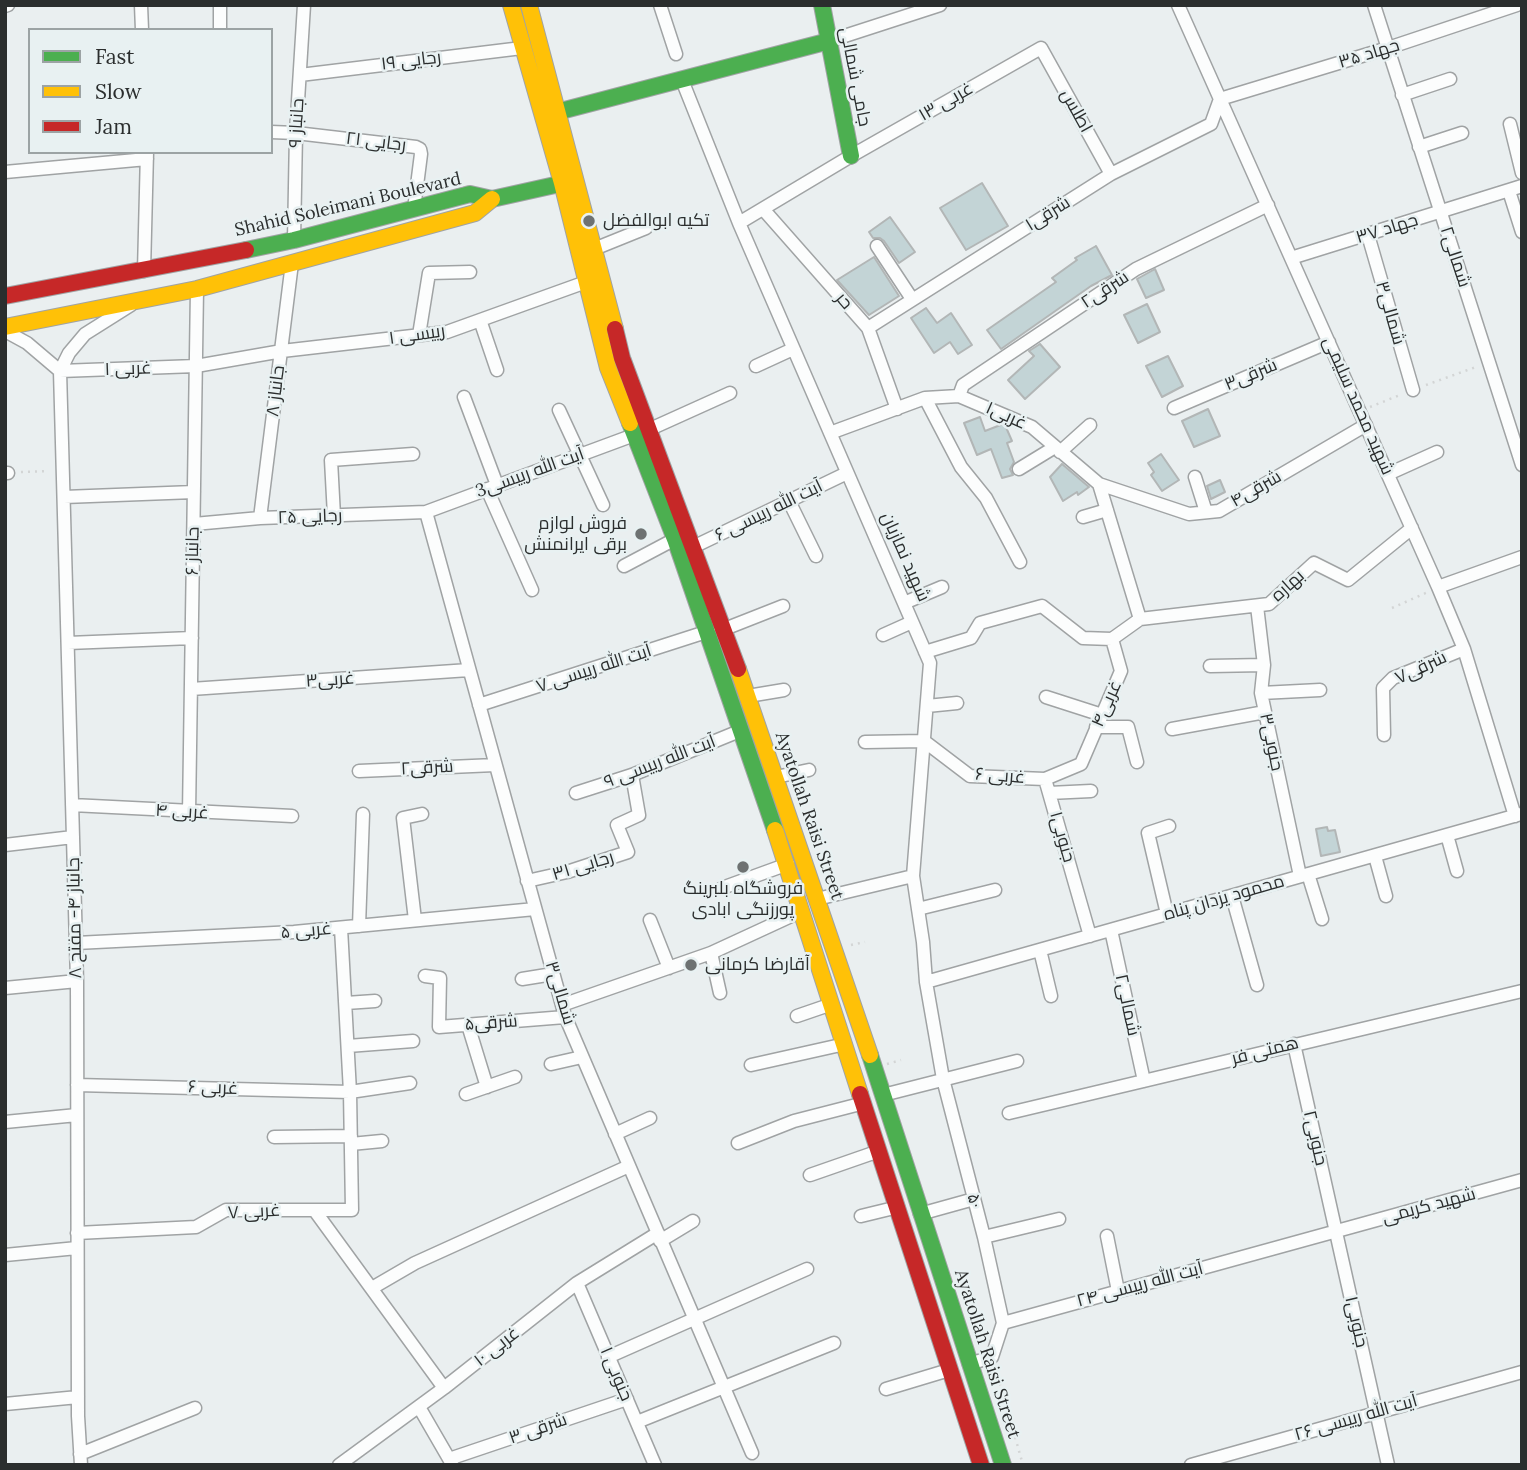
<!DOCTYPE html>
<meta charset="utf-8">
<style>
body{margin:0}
#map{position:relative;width:1527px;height:1470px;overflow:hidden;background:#eaeff0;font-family:Lora,serif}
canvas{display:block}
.frame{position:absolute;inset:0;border:7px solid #2b2e2e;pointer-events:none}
.legend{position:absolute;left:28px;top:28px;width:245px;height:126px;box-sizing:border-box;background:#e8f1f2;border:2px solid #9ca3a4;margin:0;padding:9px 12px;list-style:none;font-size:21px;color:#2b2e2e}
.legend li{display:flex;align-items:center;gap:14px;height:35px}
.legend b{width:35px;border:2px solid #9ca3a4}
</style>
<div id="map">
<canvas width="1527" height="1470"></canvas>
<div class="frame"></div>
<ul class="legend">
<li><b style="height:9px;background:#4caf50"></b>Fast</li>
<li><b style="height:9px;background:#ffc107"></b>Slow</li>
<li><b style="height:9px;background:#c62828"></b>Jam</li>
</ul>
</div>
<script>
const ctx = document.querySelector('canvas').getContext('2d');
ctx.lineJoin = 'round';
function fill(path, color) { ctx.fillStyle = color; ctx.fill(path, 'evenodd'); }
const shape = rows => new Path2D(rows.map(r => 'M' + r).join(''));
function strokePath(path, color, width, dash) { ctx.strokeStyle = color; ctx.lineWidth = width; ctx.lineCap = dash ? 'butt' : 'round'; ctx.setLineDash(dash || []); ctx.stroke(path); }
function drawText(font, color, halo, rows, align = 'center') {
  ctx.font = font + ' Lora,Cairo,serif'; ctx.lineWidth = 5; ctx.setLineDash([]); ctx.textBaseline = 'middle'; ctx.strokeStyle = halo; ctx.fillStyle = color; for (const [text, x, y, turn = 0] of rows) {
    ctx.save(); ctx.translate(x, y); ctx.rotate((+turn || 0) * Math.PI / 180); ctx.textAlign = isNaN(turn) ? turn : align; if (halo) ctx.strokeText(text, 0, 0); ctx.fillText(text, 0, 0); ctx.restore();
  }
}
const building = shape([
 [982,183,1008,226,966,250,940,208,982,183],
 [890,217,915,252,899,263,884,241,880,238,873,238,869,232,890,217],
 [1096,246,1112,275,1091,286,1001,349,987,330,1056,282,1052,278,1077,260,1075,258,1096,246],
 [874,257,899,296,869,315,837,280,874,257],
 [1155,269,1164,290,1146,298,1137,279,1155,269],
 [1147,304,1160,332,1138,343,1124,315,1147,304],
 [926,308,937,323,951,313,972,345,958,354,950,342,934,353,911,318,926,308],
 [1040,344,1060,367,1025,399,1008,380,1034,356,1029,351,1040,344],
 [1168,356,1183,386,1162,397,1146,366,1168,356],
 [1208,409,1220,436,1194,447,1182,421,1208,409],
 [980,417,985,431,1003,424,1005,425,1012,441,1007,443,1014,462,1010,469,1013,475,1002,478,991,449,977,455,964,423,980,417],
 [1161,454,1179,480,1162,491,1151,475,1154,472,1148,463,1161,454],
 [1062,464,1089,487,1078,495,1077,492,1063,501,1050,477,1062,464],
 [1220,480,1225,492,1211,499,1207,486,1220,480],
 [1327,827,1328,831,1335,830,1340,852,1321,856,1316,829,1327,827]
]);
fill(building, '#c3d4d6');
strokePath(building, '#b2b6b6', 2);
const street = shape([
 [141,5,142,30],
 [660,5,676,54],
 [1178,5,1438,587,1464,649,1515,816],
 [1374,5,1522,465],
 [5,6,8,5],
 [220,30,220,5],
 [829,41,940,5],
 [300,75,522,48],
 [682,80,739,223,930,663,913,876,923,942,926,982,943,1079,984,1237,1003,1323],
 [1402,95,1450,79],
 [1510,124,1522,173],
 [271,132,296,133,416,147,420,149,421,154,414,209],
 [1419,147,1462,133],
 [5,172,147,159],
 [1509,191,1522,232],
 [763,209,868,328,897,409],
 [739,223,851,156,1041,48,1111,174],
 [1368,235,1413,390],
 [294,240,296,133,304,5],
 [877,246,912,299],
 [594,249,646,228],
 [1291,258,1522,186],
 [144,271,147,152],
 [480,320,497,370],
 [868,328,1111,174,1211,124,1220,99,1388,48,1517,5],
 [5,331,27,343,60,371],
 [419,335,429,273,470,272],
 [756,366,793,349],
 [60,371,196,366,282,351,447,332,586,282],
 [959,396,963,385,1136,269,1268,205],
 [464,397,497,485],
 [925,398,961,467,986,498,1020,562],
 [1174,408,1329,342],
 [559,410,603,505],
 [648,430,730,393],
 [830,433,925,398,959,396,1032,427,1099,484,1189,514,1219,511,1366,425],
 [1060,452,1090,425],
 [1019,469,1055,447],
 [5,473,8,473],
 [1388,474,1437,452],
 [1195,477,1206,512],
 [1099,484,1140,619],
 [487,489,532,590],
 [64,497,194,492],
 [789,501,816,556],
 [426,512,565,1016,752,1453],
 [334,516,331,460,413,454],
 [1083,517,1107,510],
 [260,518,292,263],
 [194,524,260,518,426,512,634,435],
 [691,548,847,473],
 [624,566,675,539],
 [1438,587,1522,557],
 [904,603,942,587],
 [1257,606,1264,665,1261,693,1300,876],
 [722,630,783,606],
 [883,635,912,622],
 [68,643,192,638],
 [925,652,971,638,980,623,1042,606,1083,638,1112,639],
 [1210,666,1264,665],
 [191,689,469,670],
 [1261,693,1320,690],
 [748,696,784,690],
 [1046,697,1102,715],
 [479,705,709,631],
 [927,706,957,703],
 [1096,727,1128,727,1137,762],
 [1172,729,1265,712],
 [1384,735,1383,688,1393,678,1464,649],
 [865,742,924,741,970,776,1045,779,1081,764,1121,671,1112,639,1140,619,1269,604,1314,563,1348,580,1412,528],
 [359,771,495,765],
 [776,777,809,770],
 [1045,779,1090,936],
 [576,793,632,775,742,730],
 [1049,793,1091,791],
 [72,805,292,816],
 [189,813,197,289],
 [1447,835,1457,871],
 [5,845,73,837],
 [1375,856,1386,896],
 [1308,874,1322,919],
 [527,881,567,872,628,852,617,825,639,815,632,775],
 [722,888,788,864],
 [1232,896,1257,985],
 [817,899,913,876],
 [918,909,995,890],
 [1167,914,1148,833,1169,826],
 [415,920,403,818,422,814],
 [650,920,669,968],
 [359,926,363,814],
 [1111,930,1144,1081],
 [76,943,294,932,535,909],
 [1040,950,1051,996],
 [711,953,720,993],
 [425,976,440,978,439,1027,565,1017],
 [522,979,553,974],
 [926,982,1521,814],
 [5,988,77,981],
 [346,1003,375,1001],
 [562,1005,711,953,802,911],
 [797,1016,832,1004],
 [468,1025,487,1087],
 [1294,1044,1388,1465],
 [348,1046,413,1041],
 [551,1064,582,1057],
 [751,1065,845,1044],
 [77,1085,350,1092,410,1083],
 [466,1094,515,1077],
 [883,1095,1017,1061],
 [1009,1113,1522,991],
 [5,1122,77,1115],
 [615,1134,650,1118],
 [274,1137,351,1136],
 [738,1143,794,1121,864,1103],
 [351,1144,382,1141],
 [810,1175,879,1151],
 [315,1211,444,1388],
 [920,1214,974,1199],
 [861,1216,898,1207],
 [77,1233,196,1227,226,1210,352,1210,350,1092,341,928],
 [1107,1236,1118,1291],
 [984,1237,1059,1219],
 [660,1241,693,1221],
 [5,1255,77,1248],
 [577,1283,655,1465],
 [372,1288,415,1263,629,1166],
 [1003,1323,1522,1180],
 [608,1357,807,1269],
 [969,1364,992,1357,1003,1323],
 [886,1389,949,1370],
 [5,1404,78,1397],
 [419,1407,452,1464],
 [637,1422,834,1343],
 [80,1454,195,1408],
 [449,1459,627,1399],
 [81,1465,78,1416,77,981,60,371,69,353,85,334,131,305],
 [339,1465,444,1388,577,1283,658,1233],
 [1191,1465,1522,1372]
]);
const fast = shape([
 [822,5,851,156],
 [557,112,829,41],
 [246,250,294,240,470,194,492,199,573,181],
 [630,423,675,539,775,830],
 [870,1055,1003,1465]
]);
const slow = shape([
 [511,5,562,183,608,368,630,423],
 [529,5,615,329],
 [5,327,197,289,475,213,492,199],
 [738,669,870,1055],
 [775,830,860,1094]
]);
const jam = shape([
 [5,296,246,250],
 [615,329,622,358,738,669],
 [860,1094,981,1465]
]);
strokePath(street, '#a0a3a4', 15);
strokePath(fast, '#a0a3a4', 18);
strokePath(slow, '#a0a3a4', 18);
strokePath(jam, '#a0a3a4', 18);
strokePath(shape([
 [1426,385,1476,367],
 [1370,407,1400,395],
 [21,472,49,471],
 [1392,608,1428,592],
 [851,945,865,942],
 [887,1064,901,1060],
 [996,1370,1023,1465]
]), '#d3d5d5', 2.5, [2, 5]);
strokePath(street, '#fcfdfd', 12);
strokePath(fast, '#4caf50', 16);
strokePath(slow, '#ffc107', 16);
strokePath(jam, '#c62828', 16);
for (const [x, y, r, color] of [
 [589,221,7,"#6e7272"],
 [641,534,7,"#6e7272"],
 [743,867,7,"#6e7272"],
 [691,965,7,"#6e7272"]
]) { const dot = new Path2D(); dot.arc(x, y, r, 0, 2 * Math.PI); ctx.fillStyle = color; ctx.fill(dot); strokePath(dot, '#e8f1f2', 2.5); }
drawText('18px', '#2b2e2e', '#e8f1f2', [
 ["جهاد ۳۵",1369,54,-17],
 ["رجایی ۱۹",411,61,-7],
 ["جامی شمالی",855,77,79],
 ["غربی ۱۳",946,102,-30],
 ["اطلس",1076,111,61],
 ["جانباز ۹",297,123,-87],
 ["رجایی ۲۱",376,142,7],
 ["Shahid Soleimani Boulevard",348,205,-13],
 ["شرقی۱",1048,214,-32],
 ["جهاد ۳۷",1387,229,-17],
 ["شمالی۲",1455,257,72],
 ["شرقی۲",1105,290,-33],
 ["حر",844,301,49],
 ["شمالی۳",1390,313,74],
 ["رییسی ۱",417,335,-8],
 ["غربی ۱",128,369,-2],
 ["شرقی۳",1251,375,-23],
 ["جانباز ۸",276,391,-83],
 ["شهید محمد سلیمی",1358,406,66],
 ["غربی۱",1006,416,24],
 ["آیت الله رییسی3",530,473,-20],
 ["شرقی۴",1256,489,-30],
 ["آیت الله رییسی ۶",769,511,-26],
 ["رجایی ۲۵",310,517,-2],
 ["جانباز ۶",193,551,-89],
 ["شهید نمازیان",905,557,66],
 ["بهاره",1288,586,-42],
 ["شرقی۷",1421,668,-25],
 ["آیت الله رییسی ۷",594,669,-18],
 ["غربی۳",330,680,-4],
 ["غربی۴",1107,704,-66],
 ["جنوبی۳",1271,742,78],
 ["آیت الله رییسی ۹",660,762,-21],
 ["شرقی۲",427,768,-3],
 ["غربی ۶",1000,776,4],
 ["غربی ۴",182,812,3],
 ["Ayatollah Raisi Street",809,816,71],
 ["جنوبی۱",1062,837,74],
 ["رجایی ۳۱",583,866,-17],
 ["محمود یزدان پناه",1224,898,-16],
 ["جانباز ۴- مفتح ۸",75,918,-91],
 ["غربی ۵",306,931,-5],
 ["شمالی۳",560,993,73],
 ["شمالی۲",1127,1005,78],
 ["شرقی۵",491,1023,-4],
 ["همتی فر",1265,1051,-14],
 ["غربی ۶",213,1088,2],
 ["جنوبی۲",1315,1138,77],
 ["۵۰",974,1201,76],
 ["شهید کریمی",1429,1206,-15],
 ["غربی ۷",254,1212,-3],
 ["آیت الله رییسی ۲۴",1140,1285,-15],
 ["جنوبی۱",1356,1322,77],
 ["غربی ۱۰",497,1347,-38],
 ["Ayatollah Raisi Street",987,1354,72],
 ["جنوبی ۱",616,1374,67],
 ["آیت الله رییسی ۲۶",1356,1418,-16],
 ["شرقی ۳",538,1429,-19]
]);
drawText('18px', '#2b2e2e', '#e8f1f2', [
 ["تکیه ابوالفضل",603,221],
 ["فروش لوازم",627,524,"right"],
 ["برقی ایرانمنش",627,545,"right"],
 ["فروشگاه بلبرینگ",743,889,"center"],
 ["پورزنگی ابادی",743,910,"center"],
 ["آقارضا کرمانی",705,965]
], 'left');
</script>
